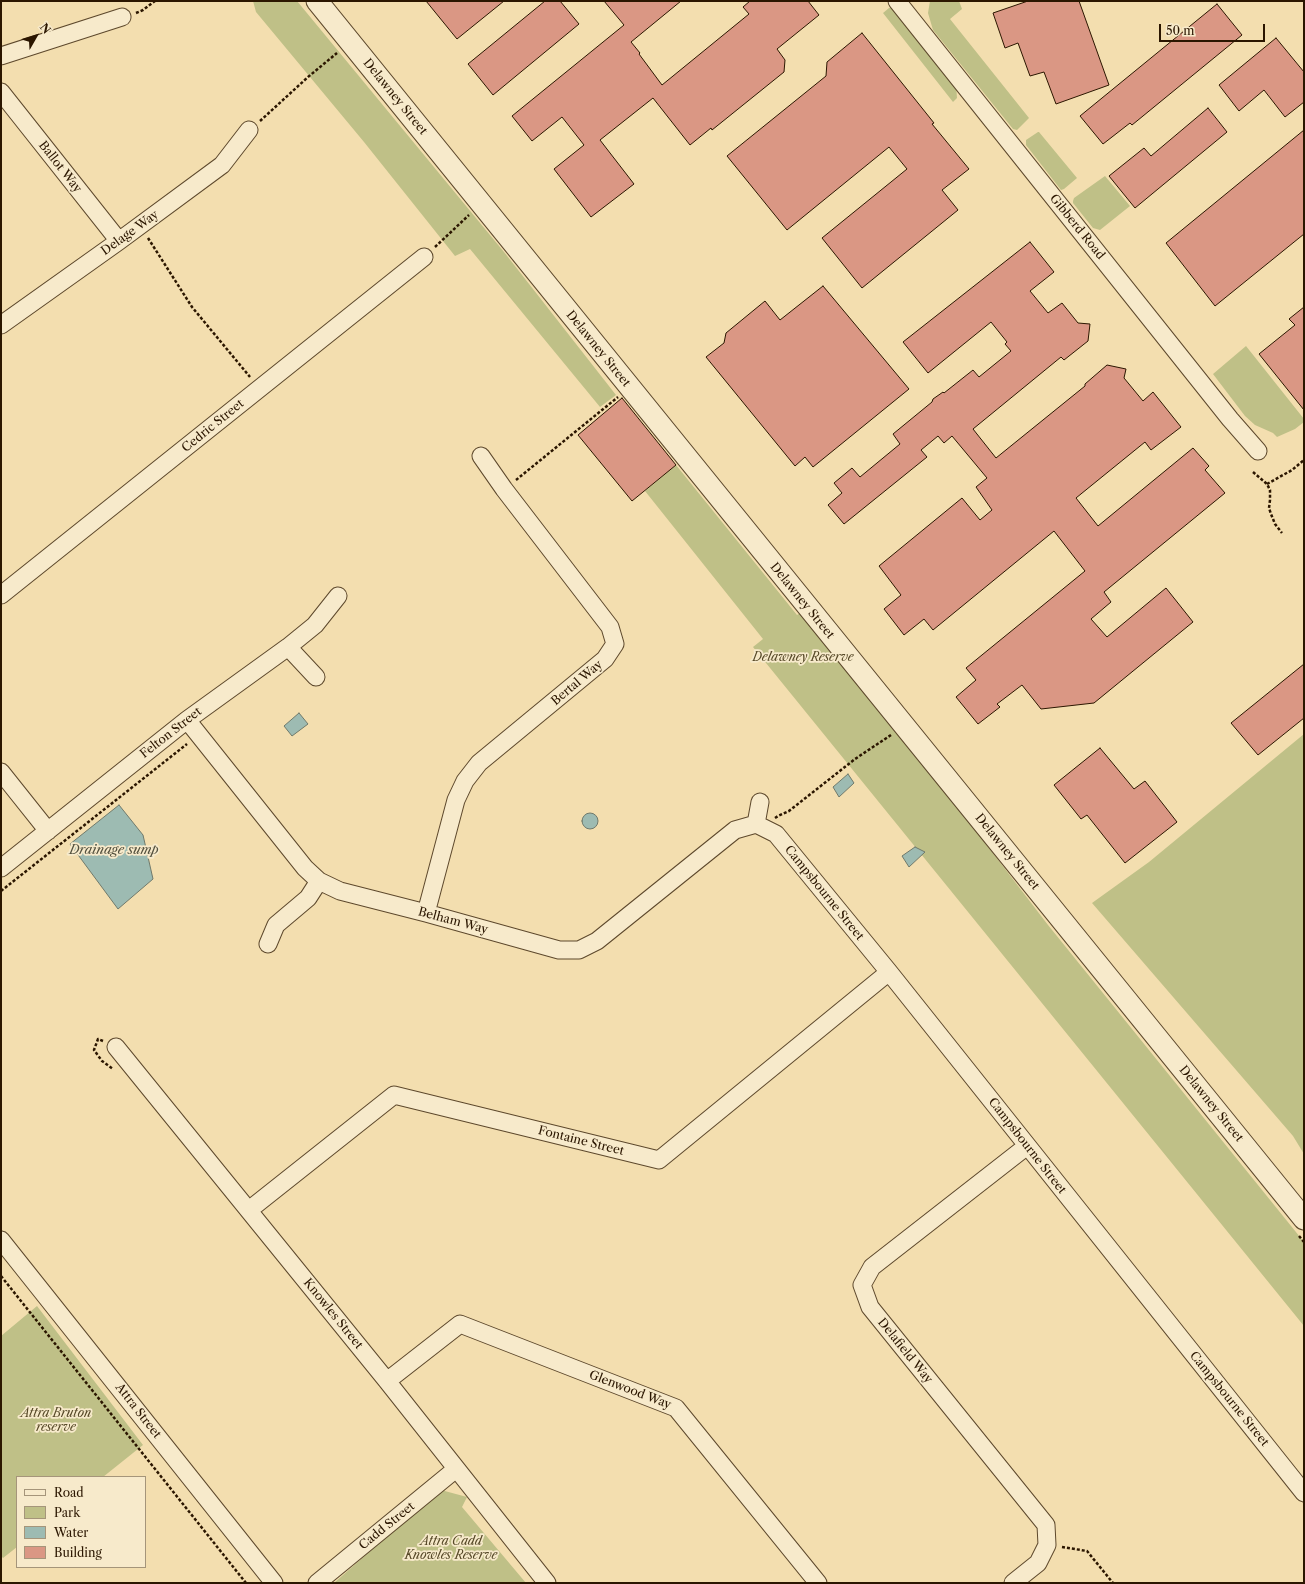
<!DOCTYPE html>
<style>
body{margin:0}
#map{position:relative;width:1305px;height:1584px;overflow:hidden;background:#f3deaf;font-family:"Libre Caslon Text",serif}
canvas{display:block}
.frame{position:absolute;inset:0;border:2px solid #2b1600;pointer-events:none}
.legend{position:absolute;left:16px;top:1476px;width:130px;height:92px;box-sizing:border-box;background:#f7eacb;border:1px solid #a5957a;margin:0;padding:5px 7px;list-style:none;font-size:12px;color:#2b1600}
.legend li{display:flex;align-items:center;gap:8px;height:20px}
.legend b{width:20px;border:1px solid #a5957a}
.north{position:absolute;left:16px;top:16px;width:40px;height:40px;-webkit-text-stroke:3px #f7eacb;paint-order:stroke;rotate:51deg;font-size:11px;font-weight:700;line-height:16px;text-align:center;color:#2b1600}
.north::after{content:'';display:block;margin:auto;width:14px;height:18px;background:#2b1600;clip-path:polygon(50% 0,100% 100%,50% 72%,0 100%)}
.scale{position:absolute;left:1159px;top:24px;width:106px;height:18px;box-sizing:border-box;border:2px solid #2b1600;border-top:0;padding-left:5px;font-size:12px;line-height:14px;white-space:nowrap;color:#2b1600;-webkit-text-stroke:3px #f7eacb;paint-order:stroke}
</style>
<div id="map">
<canvas width="1305" height="1584"></canvas>
<div class="frame"></div>
<ul class="legend">
<li><b style="height:5px;background:#f7eacb"></b>Road</li>
<li><b style="height:11px;background:#bfc087"></b>Park</li>
<li><b style="height:11px;background:#9dbbb2"></b>Water</li>
<li><b style="height:11px;background:#da9784"></b>Building</li>
</ul>
<div class="north">N</div>
<div class="scale">50 m</div>
</div>
<script>
const ctx = document.querySelector('canvas').getContext('2d');
ctx.lineJoin = 'round';
function fill(path, color) { ctx.fillStyle = color; ctx.fill(path, 'evenodd'); }
const shape = rows => new Path2D(rows.map(r => 'M' + r).join(''));
function strokePath(path, color, width, dash) { ctx.strokeStyle = color; ctx.lineWidth = width; ctx.lineCap = dash ? 'butt' : 'round'; ctx.setLineDash(dash || []); ctx.stroke(path); }
function drawText(font, color, halo, rows, align = 'center') {
  ctx.font = font + ' "Libre Caslon Text",serif'; ctx.lineWidth = 3.5; ctx.setLineDash([]); ctx.textBaseline = 'middle'; ctx.strokeStyle = halo; ctx.fillStyle = color; for (const [text, x, y, turn = 0] of rows) {
    ctx.save(); ctx.translate(x, y); ctx.rotate((+turn || 0) * Math.PI / 180); ctx.textAlign = isNaN(turn) ? turn : align; if (halo) ctx.strokeText(text, 0, 0); ctx.fillText(text, 0, 0); ctx.restore();
  }
}
fill(shape([
 [253,1,297,1,504,252,616,395,600,407,470,249,455,256,364,142,256,12],
 [930,1,959,1,962,9,950,19,1029,118,1017,130,1013,129,933,30,928,13],
 [895,7,956,84,957,98,953,102,883,13,889,8],
 [1038,132,1039,132,1077,178,1064,189,1061,190,1026,145,1026,140],
 [1105,176,1130,206,1100,230,1093,228,1073,203,1073,201,1074,198],
 [1246,346,1304,419,1304,422,1295,429,1277,437,1273,433,1255,425,1245,416,1213,374],
 [676,465,797,615,806,609,1048,925,1304,1242,1304,1326,753,647,763,639,645,491],
 [1304,734,1304,1154,1293,1136,1092,903,1149,862],
 [37,1306,143,1445,103,1477,17,1477,17,1547,3,1558,1,1556,1,1336],
 [441,1490,467,1497,462,1507,526,1583,334,1583,394,1530]
]), '#bfc087');
const water = shape([
 [299,713,308,724,292,736,284,726,299,713],
 [848,774,854,783,839,797,833,787,848,774],
 [119,805,143,835,153,879,118,909,70,844,119,805],
 '582 821a8 8 0 1 1 16 0a8 8 0 1 1-16 0Z',
 [915,847,925,852,909,867,902,856,915,847]
]);
fill(water, '#9dbbb2');
strokePath(water, '#6f796b', 1);
const building = shape([
 [426,1,504,1,457,39,426,1],
 [545,1,560,1,579,24,493,95,468,64,545,1],
 [604,1,681,1,631,42,640,53,639,54,662,85,749,14,743,7,750,1,808,1,819,15,777,49,785,60,784,72,712,130,711,128,690,145,653,98,600,140,634,184,591,217,554,169,584,145,562,117,532,141,512,116,624,25,604,1],
 [1028,1,1079,1,1109,85,1056,104,1044,72,1030,76,1018,43,1005,48,993,13,1028,1],
 [1217,4,1242,35,1132,125,1130,123,1103,144,1080,116,1217,4],
 [862,33,934,123,932,124,969,169,942,190,958,210,862,288,822,238,907,169,889,147,787,230,727,156,826,76,827,62,862,33],
 [1276,38,1304,72,1304,102,1285,117,1264,90,1239,111,1219,85,1276,38],
 [1208,108,1227,132,1135,208,1109,176,1144,148,1151,156,1208,108],
 [1304,130,1304,234,1215,306,1166,243,1304,130],
 [1030,242,1054,272,1030,291,1048,313,1062,303,1078,323,1090,324,1088,341,1064,360,1061,357,973,429,996,458,1085,386,1085,384,1107,365,1126,369,1124,378,1143,401,1153,392,1181,427,1151,450,1145,442,1076,498,1098,526,1193,448,1209,466,1205,470,1225,493,1104,592,1111,602,1091,619,1107,637,1166,588,1193,622,1094,703,1041,709,1022,685,997,704,1000,707,978,724,956,697,976,680,966,668,1085,571,1054,531,933,630,924,619,904,635,884,609,901,595,879,566,962,498,980,520,992,510,976,487,987,478,952,436,944,443,938,436,921,450,927,457,844,524,828,505,842,493,834,483,852,468,860,477,900,444,893,434,932,402,933,399,943,392,944,393,973,370,979,377,1011,351,1005,344,1007,342,991,322,928,373,903,342,1030,242],
 [823,286,909,389,813,467,805,457,795,466,706,357,724,343,726,333,765,301,780,320,823,286],
 [1304,307,1304,410,1259,354,1295,325,1289,319,1304,307],
 [622,398,676,465,632,501,578,435,622,398],
 [1304,664,1304,718,1258,755,1231,723,1304,664],
 [1100,748,1134,789,1145,781,1177,822,1125,863,1087,815,1081,819,1054,785,1100,748]
]);
fill(building, '#da9784');
strokePath(building, '#2b1600', 1);
const minor = shape([
 [897,1,1230,419,1258,451],
 [1,56,122,17],
 [1,92,119,241],
 [1,325,119,241,222,165,249,130],
 [1,595,424,257],
 [288,647,316,677],
 [187,720,305,868,319,881,340,891,426,913,559,950,579,950,597,941,735,830,756,824],
 [1,772,48,831],
 [760,802,756,824,776,834,889,972,1304,1493],
 [1,868,187,720,288,647,315,625,338,596],
 [426,913,456,800,465,781,479,763,605,659,615,644,610,627,504,489,481,456],
 [268,944,276,925,308,898,319,881],
 [116,1047,387,1381,547,1583],
 [249,1210,394,1095,659,1160,889,972],
 [1,1240,274,1583],
 [387,1381,460,1324,676,1408,818,1583],
 [317,1583,456,1469],
 [1013,1583,1038,1563,1047,1545,1046,1525,870,1307,862,1285,872,1267,1027,1146]
]);
const tertiary = shape([
 [317,1,1304,1219]
]);
strokePath(minor, '#5d482c', 19);
strokePath(tertiary, '#5d482c', 23);
strokePath(shape([
 [136,13,143,10,155,1],
 [260,121,308,77,337,53],
 [148,238,192,307,250,377],
 [435,247,469,215],
 [1253,472,1267,484,1270,490,1270,500,1269,508,1271,514,1275,524,1282,533],
 [516,480,618,397],
 [1267,484,1292,470,1304,460],
 [775,818,778,816,789,811,855,759,891,735],
 [1,891,187,744],
 [103,1041,98,1039,94,1050,102,1061,113,1069],
 [1299,1236,1304,1242],
 [1,1276,246,1583],
 [1062,1547,1087,1551,1113,1583]
]), '#2b1600', 2.5, [3, 2]);
strokePath(minor, '#f7eacb', 17);
strokePath(tertiary, '#f7eacb', 21);
drawText('12px', '#2b1600', '#f7eacb', [
 ["Delawney Street",395,97,51],
 ["Ballot Way",60,167,52],
 ["Gibberd Road",1077,227,51],
 ["Delage Way",130,233,-36],
 ["Delawney Street",598,349,51],
 ["Cedric Street",213,426,-39],
 ["Delawney Street",802,601,51],
 ["Bertal Way",577,683,-40],
 ["Felton Street",171,733,-38],
 ["Delawney Street",1007,852,51],
 ["Campsbourne Street",824,893,51],
 ["Belham Way",453,921,15],
 ["Delawney Street",1211,1104,51],
 ["Fontaine Street",581,1141,14],
 ["Campsbourne Street",1027,1146,52],
 ["Knowles Street",333,1314,51],
 ["Delafield Way",905,1351,51],
 ["Glenwood Way",630,1390,21],
 ["Campsbourne Street",1229,1399,51],
 ["Attra Street",138,1411,52],
 ["Cadd Street",387,1526,-39]
]);
drawText('italic 12px', '#574928', '#f7eacb', [
 ["Delawney Reserve",803,658],
 ["Attra Bruton",56,1414],
 ["reserve",56,1428],
 ["Attra Cadd",451,1542],
 ["Knowles Reserve",451,1556]
]);
drawText('italic 13px', '#53503e', '#f7eacb', [
 ["Drainage sump",114,850]
]);
</script>
